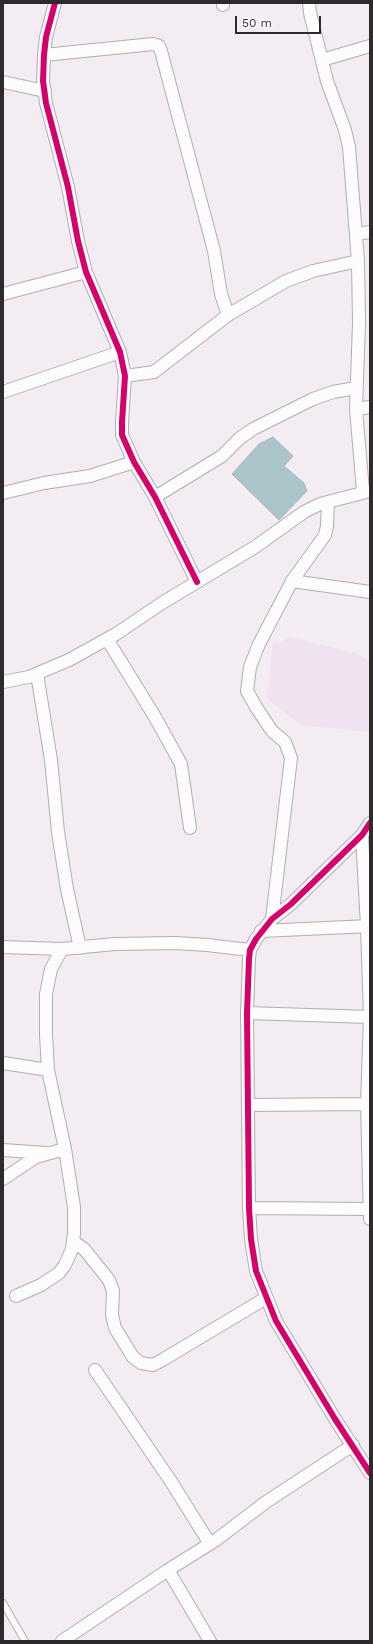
<!DOCTYPE html>
<style>
body{margin:0}
#map{position:relative;width:373px;height:1644px;overflow:hidden;background:#f3ecf2;font-family:"Work Sans",sans-serif}
canvas{display:block}
.frame{position:absolute;inset:0;border:4px solid #2e292d;pointer-events:none}
.scale{position:absolute;left:235px;top:16px;width:86px;height:18px;box-sizing:border-box;border:2px solid #2e292d;border-top:0;padding-left:5px;font-size:12px;line-height:14px;white-space:nowrap;color:#2e292d;-webkit-text-stroke:3px #fef9fe;paint-order:stroke}
</style>
<div id="map">
<canvas width="373" height="1644"></canvas>
<div class="frame"></div>
<div class="scale">50 m</div>
</div>
<script>
const ctx = document.querySelector('canvas').getContext('2d');
ctx.lineJoin = 'round';
function fill(path, color) { ctx.fillStyle = color; ctx.fill(path, 'evenodd'); }
const shape = rows => new Path2D(rows.map(r => 'M' + r).join(''));
function strokePath(path, color, width, dash) { ctx.strokeStyle = color; ctx.lineWidth = width; ctx.lineCap = dash ? 'butt' : 'round'; ctx.setLineDash(dash || []); ctx.stroke(path); }
fill(shape([
 [289,637,358,654,370,662,370,732,300,725,267,698,273,642,280,643]
]), '#f0e2ef');
const building = shape([
 [273,437,293,456,284,466,304,483,307,491,279,520,232,474,259,444,273,437]
]);
fill(building, '#aac4ca');
strokePath(building, '#b3b3b6', 1);
const service = shape([
 [3,1603,25,1641]
]);
const minor = shape([
 [55,3,46,37,44,55,43,81,46,103,68,187,78,241,86,272,120,352,125,376,122,422,122,435,134,462,155,497,197,582],
 [223,3,223,5],
 [309,3,310,13,327,81,345,130,349,147,358,261,359,323,356,409,363,491],
 [44,55,153,44,159,46,161,51,214,251,221,294,228,315],
 [322,60,370,46],
 [3,82,45,91],
 [356,234,370,232],
 [3,294,86,272],
 [125,376,154,372,228,315,286,281,313,271,358,261],
 [3,392,120,352],
 [356,409,370,407],
 [3,493,44,483,90,476,134,462],
 [155,497,222,456,240,438,253,429,313,399,333,392,356,388],
 [292,581,370,592],
 [107,639,155,717,181,764,190,828],
 [37,674,51,760,58,832,67,889,80,948],
 [3,682,29,677,69,660,116,634,162,603,255,547,304,512,320,504,370,491],
 [370,823,362,835,291,904,272,919,256,939,250,950,249,959,247,1013,249,1208,251,1239,256,1271,276,1321,335,1419,370,1473],
 [362,835,367,926,370,1017,367,1104,370,1219],
 [272,919,291,758,285,742,272,731,256,707,247,691,250,667,259,644,292,581,325,535,327,526,328,502],
 [261,931,370,926],
 [3,947,62,949,115,944,176,943,207,945,250,950],
 [247,1013,370,1017],
 [3,1063,48,1070],
 [248,1105,370,1104],
 [3,1150,46,1153],
 [3,1179,36,1157,65,1149],
 [249,1208,370,1209],
 [73,1241,84,1249,109,1280,113,1291,112,1315,115,1328,133,1357,141,1363,153,1365,164,1359,266,1298],
 [16,1296,41,1285,59,1273,65,1265,72,1249,74,1233,74,1207,65,1149,48,1070,46,1035,46,994,51,969,62,949],
 [95,1370,170,1480,210,1544],
 [168,1570,216,1540,266,1502,353,1445],
 [62,1641,168,1570,210,1641]
]);
strokePath(service, '#b2adb1', 8);
strokePath(minor, '#b2adb1', 14);
strokePath(service, '#fdfcfd', 6);
strokePath(minor, '#fdfcfd', 12);
strokePath(shape([
 [55,3,46,37,44,55,43,81,46,103,68,187,78,241,86,272,120,352,125,376,122,422,122,435,134,462,155,497,197,582],
 [370,823,362,835,291,904,272,919,256,939,250,950,249,959,247,1013,249,1208,251,1239,256,1271,276,1321,335,1419,370,1473]
]), '#d6006c', 6);
</script>
